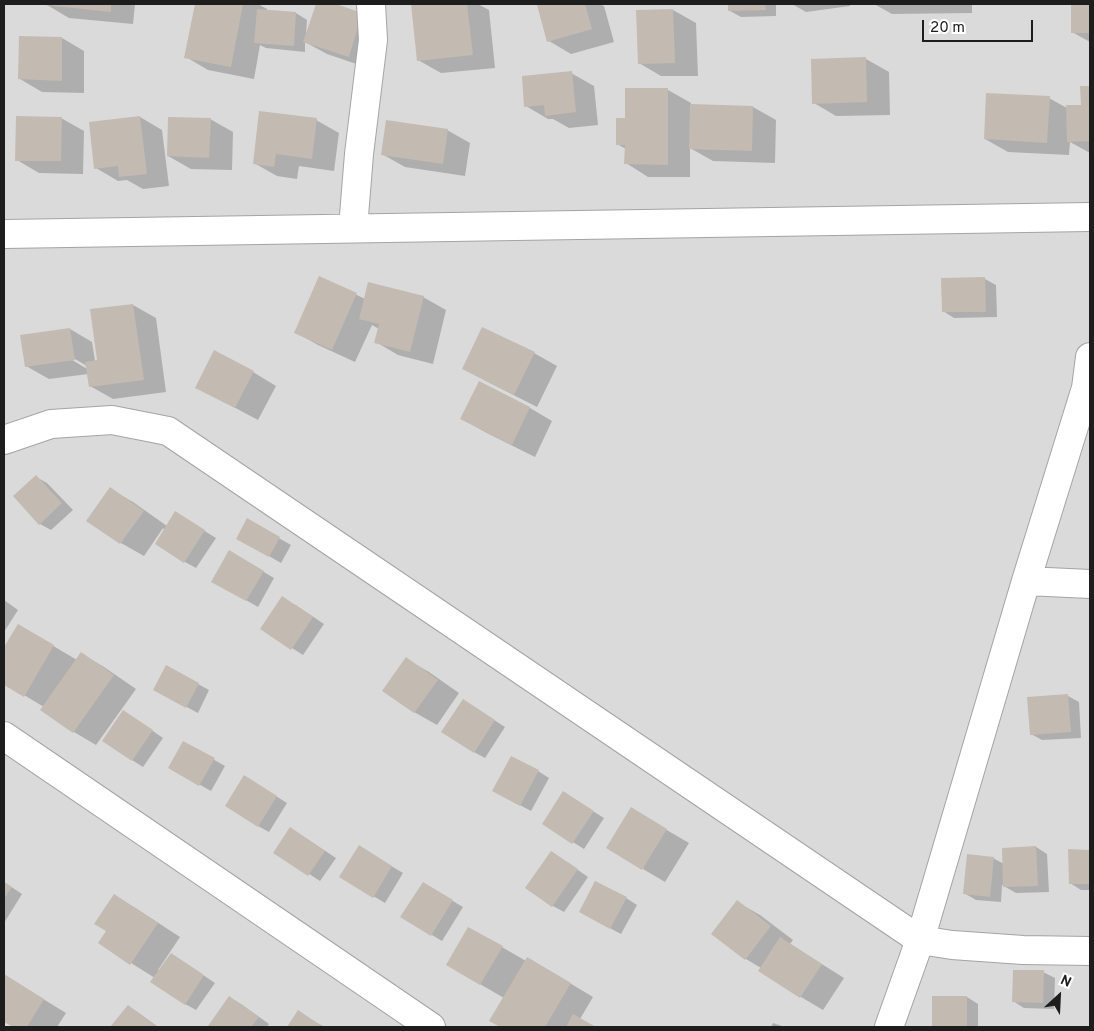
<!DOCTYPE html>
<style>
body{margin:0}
#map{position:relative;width:1094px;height:1031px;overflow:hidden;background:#eeeae3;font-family:Overpass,sans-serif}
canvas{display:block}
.frame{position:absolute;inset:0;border:5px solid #1d1d1d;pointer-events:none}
.north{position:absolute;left:1034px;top:971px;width:50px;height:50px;-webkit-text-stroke:4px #fff;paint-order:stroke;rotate:25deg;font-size:14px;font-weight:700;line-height:20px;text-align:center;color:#1d1d1d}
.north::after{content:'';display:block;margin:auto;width:18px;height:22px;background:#1d1d1d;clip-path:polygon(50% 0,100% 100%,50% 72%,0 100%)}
.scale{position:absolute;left:922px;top:20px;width:111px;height:22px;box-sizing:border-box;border:2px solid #1d1d1d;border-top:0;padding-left:6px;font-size:15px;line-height:18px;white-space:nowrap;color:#1d1d1d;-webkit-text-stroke:4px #fff;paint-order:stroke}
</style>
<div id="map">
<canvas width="1094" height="1031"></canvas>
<div class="frame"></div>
<div class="north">N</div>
<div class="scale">20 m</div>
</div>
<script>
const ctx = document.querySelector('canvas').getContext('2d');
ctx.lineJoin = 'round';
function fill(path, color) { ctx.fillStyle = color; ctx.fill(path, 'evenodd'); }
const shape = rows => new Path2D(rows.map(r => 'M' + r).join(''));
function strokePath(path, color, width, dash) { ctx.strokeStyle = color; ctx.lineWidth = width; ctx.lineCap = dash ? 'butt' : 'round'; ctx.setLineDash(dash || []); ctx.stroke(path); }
fill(shape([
 [4,4,1090,4,1090,1027,4,1027]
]), '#dbdada');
fill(shape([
 [47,4,135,4,133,24,69,18,47,5],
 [196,4,258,4,267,9,267,11,296,13,307,20,306,34,307,34,317,4,332,4,361,14,371,69,327,54,305,42,305,52,266,48,260,45,254,79,208,70,186,57],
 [412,4,478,4,489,10,495,68,441,73,418,60],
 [544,4,599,4,604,6,614,42,571,54,549,41,538,5],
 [729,4,776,4,776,16,741,17,730,11],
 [792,4,850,4,850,6,806,12],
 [874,4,972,4,972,13,892,14],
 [1072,4,1090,4,1090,42,1072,32],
 [673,10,696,23,698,76,661,76,639,63],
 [62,38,84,51,84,93,42,92,20,79],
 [866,59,889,72,890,115,836,116,814,103],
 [571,73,594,86,598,125,569,128,553,119,548,119,526,106],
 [1082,87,1090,87,1090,153,1070,142,1069,155,1008,152,985,139,1049,98,1067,108,1082,106],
 [668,90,691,103,691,105,753,107,776,120,775,163,713,161,690,148,690,177,648,177,626,163,626,149,617,144],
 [140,117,162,130,169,186,143,189,127,180,118,181,96,168],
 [61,118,84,131,83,174,39,173,17,160],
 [210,119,233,132,232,170,191,169,168,156],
 [316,120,339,133,334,171,299,166,297,179,277,176,254,163],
 [447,130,470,143,465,176,405,167,382,154],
 [320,277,365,299,423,297,446,310,433,364,398,355,376,342,379,329,372,325,355,362,318,345,295,332],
 [985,279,996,285,997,317,954,318,943,311],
 [133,305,156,318,166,392,113,399,90,386,88,374,49,379,26,366,70,329,92,342,95,361,99,361],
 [70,356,87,366,87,369,69,358],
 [534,353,557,366,537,407,486,381,463,368],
 [253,372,276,386,258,420,196,387],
 [479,383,530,408,552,421,535,457,485,432,462,419],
 [36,477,47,483,73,510,51,530,40,524],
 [110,489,133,502,167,526,187,520,216,538,196,568,185,562,163,528,144,556,121,543,88,520],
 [247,520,291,545,281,563,238,538],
 [230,552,274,578,258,607,213,581],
 [4,600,18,610,4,632],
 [294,604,324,624,303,655,262,629],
 [18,625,77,660,82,654,104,667,136,689,96,745,74,732,42,710,44,707,4,683,4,650],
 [406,659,429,672,459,693,437,725,414,712],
 [167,667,209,690,198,713,166,696],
 [1068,696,1079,702,1081,738,1042,740,1031,734],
 [474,707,505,727,485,758,474,752],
 [134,718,163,738,143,767,132,760],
 [183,742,225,766,211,791,170,768],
 [538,771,549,778,531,811,505,797],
 [255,783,287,803,269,832,258,826],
 [575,800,604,818,584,849,544,824],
 [653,822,689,843,665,882,643,869],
 [301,835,336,858,320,881,275,852],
 [359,847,403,873,385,903,341,877],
 [1036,847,1047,854,1049,892,1016,893,1002,885,1001,902,976,900,964,893,993,858,1004,864],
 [1069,851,1090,851,1090,890,1081,890,1070,883],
 [552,852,588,877,564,912,553,906],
 [4,882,22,894,4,923],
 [434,890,463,907,442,941,402,917],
 [115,896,137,909,180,937,158,970,160,971,182,961,215,983,196,1010,185,1004,155,978,131,963],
 [626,898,637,905,621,934,591,918],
 [737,902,760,915,793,940,790,944,844,978,823,1010,801,997,761,968,746,959,713,934],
 [469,928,526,961,528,958,593,997,580,1019,593,1027,502,1027,491,1020,504,998,447,965],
 [1043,972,1055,978,1054,1009,1024,1008,1013,1001],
 [4,975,66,1013,57,1027,15,1027,4,1020],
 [229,997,241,1004,269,1024,267,1027,211,1027,209,1026],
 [933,997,967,997,978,1004,978,1027,933,1027],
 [128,1006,139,1013,158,1027,112,1027],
 [298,1012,321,1025,325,1027,288,1027],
 [773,1023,785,1027,771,1027]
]), '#0003');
fill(shape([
 [46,4,111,4,111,12,45,5],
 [195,4,243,4,231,67,184,58],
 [316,4,336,4,362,13,349,57,303,42],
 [411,4,467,4,473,55,417,61],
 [540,4,585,4,592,29,547,42,537,5],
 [728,4,765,4,766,10,728,11],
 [1071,4,1090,4,1090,33,1071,33],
 [257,9,296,12,294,46,254,43],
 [673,9,675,63,638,64,636,10],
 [19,36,62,37,62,81,18,79],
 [866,57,867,102,812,104,811,59],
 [572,71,576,112,545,116,544,105,524,107,522,76],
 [1080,86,1090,86,1090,141,1067,142,1066,105,1081,105],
 [625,88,668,88,668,165,624,164,625,145,616,145,616,118,625,118],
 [986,93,1050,96,1047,143,984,139],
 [690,104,753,106,752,151,689,149],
 [259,111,317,118,312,159,276,154,274,167,253,164],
 [16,116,62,117,61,161,15,161],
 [140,116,147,174,119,177,118,166,94,169,89,122],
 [168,117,211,118,209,158,167,156],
 [386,120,448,129,443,164,381,155],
 [319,276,357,293,332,350,294,333],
 [985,277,986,312,942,312,941,278],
 [368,282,424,296,410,352,374,343,379,324,359,319],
 [133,304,144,380,89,387,85,362,97,360,90,309],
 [482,327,535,352,514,395,462,369],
 [70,328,75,360,25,367,20,335],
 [214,350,254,371,235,408,195,388],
 [479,381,530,407,512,445,460,419],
 [36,475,62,503,39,525,13,496],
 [110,487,144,511,120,544,86,521],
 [175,511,205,530,184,563,155,544],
 [247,518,280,537,269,557,236,539],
 [229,550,264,571,246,601,211,582],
 [282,596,313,617,291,650,260,629],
 [18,624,54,645,24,697,4,685,4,647],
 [81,652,114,675,73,733,40,710],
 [406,657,438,680,414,713,382,691],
 [166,665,199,683,186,708,153,690],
 [1068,694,1071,732,1030,735,1027,697],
 [463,699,495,720,474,753,441,732],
 [123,710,153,730,132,761,102,741],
 [183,741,215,758,199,786,168,768],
 [511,756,539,770,520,806,492,791],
 [244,775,277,796,258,827,225,806],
 [563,791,594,811,572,844,542,824],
 [631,807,667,829,642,870,606,848],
 [290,827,325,851,308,876,273,853],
 [359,845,392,866,373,898,339,877],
 [1036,846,1038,886,1003,887,1002,848],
 [1068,849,1090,850,1090,884,1069,884],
 [551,851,578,869,552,907,525,888],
 [967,854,994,857,990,897,963,894],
 [595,881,627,897,610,929,579,912],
 [4,882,12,887,4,899],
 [423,882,453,900,431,936,400,917],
 [114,894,158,923,130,965,98,943,106,931,94,924],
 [737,900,771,926,745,960,711,934],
 [468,927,503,946,480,985,446,965],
 [780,937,822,964,800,998,758,971],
 [171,953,204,975,185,1005,150,982],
 [527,957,571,983,545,1027,500,1027,489,1021],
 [1013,970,1044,970,1043,1003,1012,1002],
 [4,974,44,999,27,1027,13,1027,4,1022],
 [229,996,259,1017,251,1027,209,1027,208,1026],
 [932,996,967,996,967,1027,932,1027],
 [128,1005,157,1027,110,1027],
 [298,1010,323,1027,287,1027],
 [573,1014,596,1027,566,1027]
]), '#c3bab2');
const minor = shape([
 [353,228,359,154,373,40,371,4],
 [4,234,1090,217],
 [4,440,51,424,112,420,168,431,920,940,952,945,1023,950,1090,951],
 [1026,581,1090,584],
 [4,736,431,1027],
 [889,1027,920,940,1026,581,1086,388,1090,357]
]);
strokePath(minor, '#a4a4a4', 30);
strokePath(minor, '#fff', 28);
</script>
